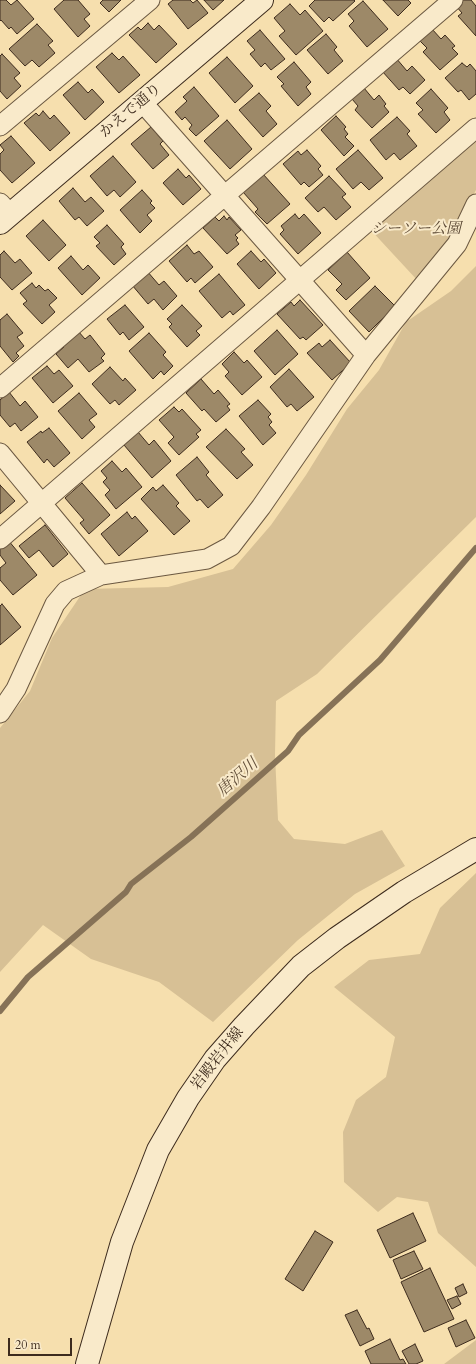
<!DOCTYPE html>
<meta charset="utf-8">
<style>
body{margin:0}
#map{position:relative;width:476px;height:1364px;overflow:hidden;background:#f6dfae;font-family:Cardo,serif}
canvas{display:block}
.scale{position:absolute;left:8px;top:1338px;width:64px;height:18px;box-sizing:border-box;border:2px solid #3d2b1d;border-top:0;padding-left:5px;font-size:12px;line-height:14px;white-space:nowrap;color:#3d2b1d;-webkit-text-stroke:3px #f9eaca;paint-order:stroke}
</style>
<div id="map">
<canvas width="476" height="1364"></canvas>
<div class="scale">20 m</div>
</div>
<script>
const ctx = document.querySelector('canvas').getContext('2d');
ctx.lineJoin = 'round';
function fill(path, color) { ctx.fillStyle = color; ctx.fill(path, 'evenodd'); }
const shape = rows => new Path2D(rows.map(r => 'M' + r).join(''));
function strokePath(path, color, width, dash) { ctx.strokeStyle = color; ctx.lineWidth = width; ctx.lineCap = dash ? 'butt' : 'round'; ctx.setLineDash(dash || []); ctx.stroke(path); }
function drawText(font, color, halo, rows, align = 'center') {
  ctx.font = font + ' Cardo,"Noto Serif JP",serif'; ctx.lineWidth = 4; ctx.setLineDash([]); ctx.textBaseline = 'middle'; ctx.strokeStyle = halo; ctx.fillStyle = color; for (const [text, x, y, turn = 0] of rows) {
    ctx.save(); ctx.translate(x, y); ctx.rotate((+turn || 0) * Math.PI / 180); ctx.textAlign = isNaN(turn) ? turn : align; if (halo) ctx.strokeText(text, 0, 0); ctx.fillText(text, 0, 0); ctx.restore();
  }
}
fill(shape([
 [476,136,476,190,450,239,418,281,368,227],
 [476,266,476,517,317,674,276,701,275,755,278,820,294,839,345,844,382,830,405,866,355,894,298,940,213,1022,159,982,91,959,43,925,0,972,0,728,30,691,52,638,85,589,168,587,233,569,271,525,306,475,347,409,379,370,406,322,451,291],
 [476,873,476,1267,438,1233,428,1202,397,1197,378,1212,344,1182,343,1132,356,1100,386,1077,395,1037,334,987,369,960,420,954,440,908],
 [476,1340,476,1364,444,1364]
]), '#d7c095');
strokePath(shape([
 [0,1011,28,977,126,892,131,884,191,837,288,751,299,735,380,660,476,548]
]), '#867257', 6);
const building = shape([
 [0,0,6,0,11,5,17,0,34,19,17,34,11,27,9,29,1,20,0,21,0,0],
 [64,0,78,0,90,14,84,19,90,26,78,37,54,9,64,0],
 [103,0,121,0,109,12,100,3,103,0],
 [173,0,190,0,193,3,197,0,208,13,188,29,168,4,173,0],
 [204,0,224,0,213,10,204,0],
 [315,0,354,0,355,1,333,21,329,17,324,22,309,6,315,0],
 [383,0,408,0,411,3,398,16,383,0],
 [462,0,471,0,476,6,476,36,458,16,462,13,456,6,462,0],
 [363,1,388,29,367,47,349,26,354,21,348,14,363,1],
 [290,4,300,15,305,10,323,31,296,55,279,36,285,31,274,18,290,4],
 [148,23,154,30,159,25,177,44,156,63,129,35,138,27,141,30,148,23],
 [37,24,53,41,48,45,55,53,39,67,32,60,25,66,9,49,37,24],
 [432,29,441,39,445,35,455,46,452,48,458,54,440,70,423,52,427,48,420,41,432,29],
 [260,30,285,59,271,70,265,63,261,67,250,54,255,50,247,41,260,30],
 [326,34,337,47,334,50,343,61,328,74,307,50,326,34],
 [112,53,119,60,123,56,140,75,119,93,96,67,112,53],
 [2,54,20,73,14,78,21,86,7,99,0,91,0,56,2,54],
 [227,57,253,86,235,103,209,73,227,57],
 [396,58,407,71,412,66,425,80,410,94,403,87,399,90,382,71,396,58],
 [294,62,311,82,306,87,311,94,298,106,281,86,284,84,277,77,294,62],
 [462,63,467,67,470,64,476,71,476,94,469,100,461,90,458,92,445,78,462,63],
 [78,82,88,93,92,89,104,102,85,120,63,95,78,82],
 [194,87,219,116,196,136,189,129,192,125,185,117,182,120,175,112,187,101,183,97,194,87],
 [364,88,374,100,379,95,386,104,384,106,389,112,372,128,355,110,358,106,352,99,364,88],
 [431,89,448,108,444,112,450,120,436,133,418,114,423,110,416,103,431,89],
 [259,93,271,106,266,111,277,124,263,137,239,110,259,93],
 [43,111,50,119,54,115,70,133,50,151,24,123,36,113,39,116,43,111],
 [336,116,346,127,344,129,348,134,345,137,354,146,344,156,321,130,336,116],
 [397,117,410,131,407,134,417,146,400,160,394,153,386,160,370,140,397,117],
 [227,120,252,149,230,169,204,141,227,120],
 [151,127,163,141,160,144,169,155,153,169,131,144,151,127],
 [11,136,35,163,12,183,0,170,0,154,4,150,0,145,11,136],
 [307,150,321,166,318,169,323,175,309,187,304,182,301,185,283,164,298,151,301,155,307,150],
 [358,150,383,178,369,190,361,182,353,189,336,169,358,150],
 [113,156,136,182,120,197,114,190,107,196,90,176,113,156],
 [178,169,186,178,189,175,201,189,183,205,163,183,178,169],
 [263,174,290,204,267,224,255,212,258,209,243,192,263,174],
 [329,176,346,194,342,197,351,207,336,220,324,207,318,212,305,198,329,176],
 [73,188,85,202,91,197,104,211,87,226,79,217,75,220,59,201,73,188],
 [142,190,152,201,150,203,155,208,147,215,152,221,140,233,120,210,142,190],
 [295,214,299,219,304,214,321,233,298,254,280,234,284,230,281,226,295,214],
 [224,216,227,220,229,217,241,230,235,235,238,238,236,240,239,244,227,254,203,228,215,217,219,221,224,216],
 [43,220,66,245,49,261,26,236,43,220],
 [107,225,124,244,121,247,126,254,114,265,96,246,100,243,94,237,107,225],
 [187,245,194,254,199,251,213,267,195,283,191,278,187,282,169,261,187,245],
 [4,251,15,263,20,259,32,273,12,290,0,277,0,255,4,251],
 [251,251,261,262,264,259,276,273,259,289,237,264,251,251],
 [347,252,370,278,346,300,336,290,342,284,328,270,347,252],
 [71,256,83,270,88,265,100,278,82,295,58,268,71,256],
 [147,271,159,285,164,281,177,296,163,310,154,299,148,304,132,285,147,271],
 [219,274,245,305,233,315,230,311,222,318,199,291,219,274],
 [32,283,36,288,39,285,45,291,48,289,57,298,49,305,55,312,42,324,23,304,27,301,20,293,32,283],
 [375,286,395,306,369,332,349,311,375,286],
 [300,300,323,325,306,340,303,337,300,339,277,314,291,302,294,306,300,300],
 [125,305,144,327,129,340,123,332,120,335,107,319,125,305],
 [182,305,202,326,196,331,200,335,187,347,169,327,172,324,167,319,182,305],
 [7,314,23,333,17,337,24,346,16,353,19,356,13,362,0,346,0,320,7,314],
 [277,330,298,354,275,375,254,351,277,330],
 [78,331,85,339,90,335,105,354,101,358,104,361,89,372,78,359,68,368,56,354,64,347,62,345,78,331],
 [149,333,166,352,163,355,173,366,164,375,161,371,153,379,129,351,149,333],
 [330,340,351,363,332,380,307,353,319,343,322,347,330,340],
 [234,352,244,363,247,360,262,377,242,395,225,376,229,372,222,364,234,352],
 [47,366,54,374,59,370,73,386,53,403,32,378,47,366],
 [110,367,123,381,125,378,136,390,119,405,115,400,110,404,92,384,110,367],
 [289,369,314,397,297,411,291,404,287,407,270,387,289,369],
 [201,379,214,394,218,390,230,404,227,406,230,410,216,422,204,409,202,411,186,393,201,379],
 [9,392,20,406,25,401,38,417,21,431,15,423,10,427,0,415,0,400,9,392],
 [79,393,97,414,89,420,95,427,82,439,58,411,79,393],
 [258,400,271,414,268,417,272,422,269,425,276,433,263,445,239,416,258,400],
 [174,407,179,412,182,409,201,430,196,434,199,437,179,455,168,443,174,437,159,420,174,407],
 [49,428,70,453,54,467,47,459,44,463,27,442,41,431,42,433,49,428],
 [226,429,245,449,241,452,253,465,237,479,206,447,226,429],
 [138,432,149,445,154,440,171,461,152,478,124,445,138,432],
 [197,457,209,472,206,475,223,495,208,508,200,499,197,501,176,475,197,457],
 [112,461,122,472,126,468,142,487,116,509,105,495,110,490,103,482,107,478,101,471,112,461],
 [82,483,110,515,89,534,80,523,84,520,65,498,82,483],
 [0,485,15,501,0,514,0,485],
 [163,485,179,503,176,506,190,521,174,535,141,499,153,487,156,491,163,485],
 [127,512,132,519,135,516,148,531,119,556,101,534,127,512],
 [45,525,68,554,53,567,39,550,29,558,19,546,45,525],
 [8,540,37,575,13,595,0,580,0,568,6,563,0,555,0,546,8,540],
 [2,604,21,627,0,645,0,606,2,604],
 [413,1213,426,1241,390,1258,377,1230,413,1213],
 [315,1231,333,1242,303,1291,285,1279,315,1231],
 [414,1251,423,1269,401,1279,393,1260,414,1251],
 [430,1268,454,1319,424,1332,401,1282,430,1268],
 [463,1284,467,1293,459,1297,455,1288,463,1284],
 [457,1296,461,1304,452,1309,447,1300,457,1296],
 [357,1310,367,1329,369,1328,374,1339,360,1346,345,1315,357,1310],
 [466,1320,475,1338,456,1347,448,1328,466,1320],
 [390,1339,400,1360,403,1359,406,1364,371,1364,365,1351,390,1339],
 [415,1344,423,1361,416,1364,409,1364,402,1351,415,1344]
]);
fill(building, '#9d8968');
strokePath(building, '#3d2b1d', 1);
const street = shape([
 [142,102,366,355],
 [0,126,150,0],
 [0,203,10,214],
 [0,388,453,0],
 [0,453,101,575],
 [0,539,476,128],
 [0,713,16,689,55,604,66,591,101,575,207,559,231,546,261,507,366,355,457,244,476,204]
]);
const secondary = shape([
 [0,223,262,0],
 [87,1364,122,1242,158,1150,188,1098,215,1059,244,1026,301,966,337,938,404,892,476,849]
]);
strokePath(street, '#6b5841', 21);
strokePath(secondary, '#3d2b1d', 24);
strokePath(street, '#f9eaca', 19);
strokePath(secondary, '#f9eaca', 22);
drawText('15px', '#3d2b1d', '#f9eaca', [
 ["かえで通り",131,111,-40],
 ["岩殿岩井線",218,1059,-52]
]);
drawText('italic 15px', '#5c4935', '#f9eaca', [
 ["シーソー公園",416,230]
]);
drawText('italic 16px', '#624f3a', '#f9eaca', [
 ["唐沢川",238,778,-41]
]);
</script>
